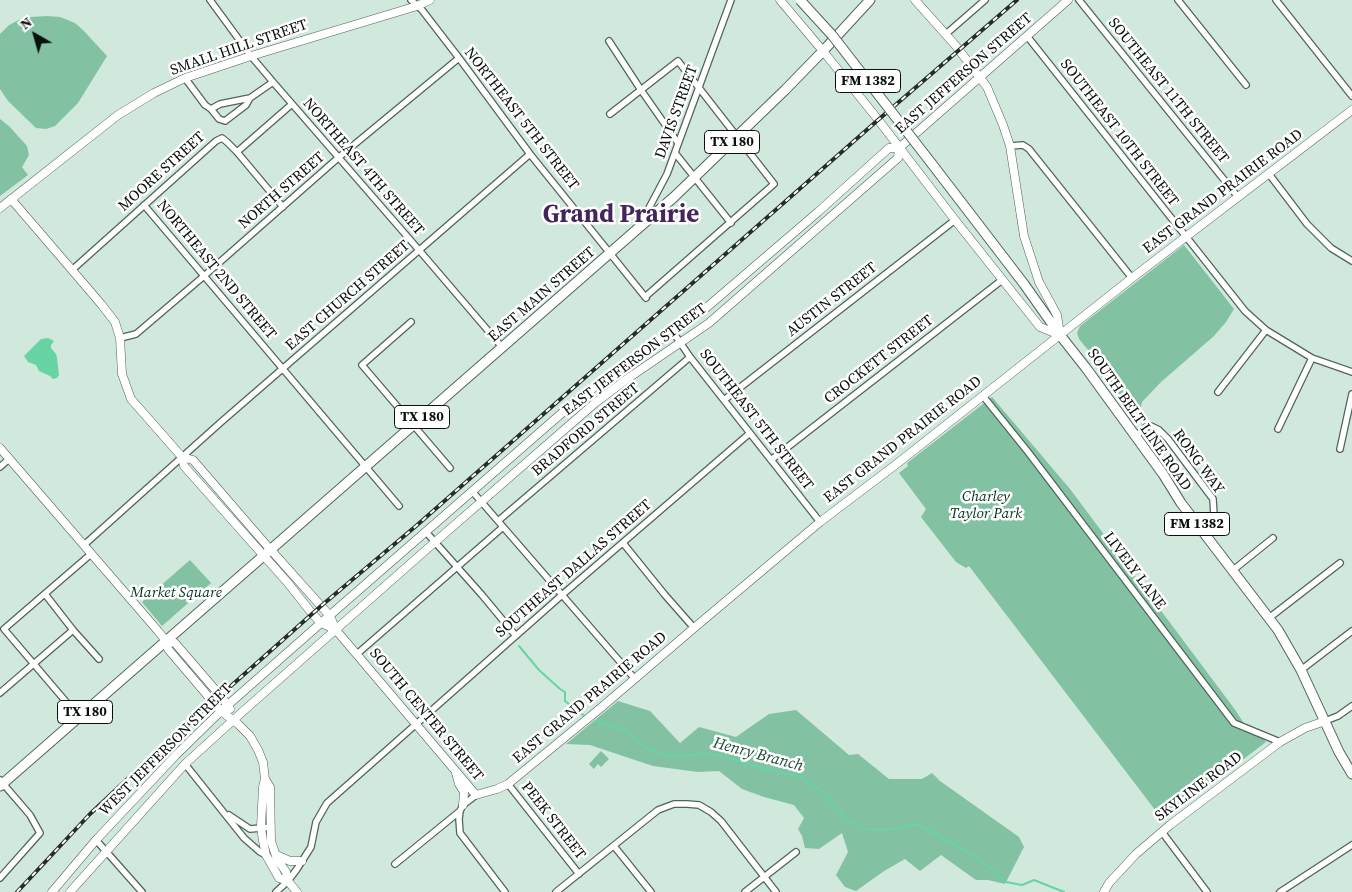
<!DOCTYPE html>
<style>
body{margin:0}
#map{position:relative;width:1352px;height:892px;overflow:hidden;background:#d1e8dc;font-family:"Source Serif 4",serif}
canvas{display:block}
.north{position:absolute;left:10px;top:10px;width:50px;height:50px;-webkit-text-stroke:4px #fff;paint-order:stroke;rotate:322deg;font-size:14px;font-weight:700;line-height:20px;text-align:center;color:#09110d}
.north::after{content:'';display:block;margin:auto;width:18px;height:22px;background:#09110d;clip-path:polygon(50% 0,100% 100%,50% 72%,0 100%)}
</style>
<div id="map">
<canvas width="1352" height="892"></canvas>
<div class="north">N</div>
</div>
<script>
const ctx = document.querySelector('canvas').getContext('2d');
ctx.lineJoin = 'round';
function fill(path, color) { ctx.fillStyle = color; ctx.fill(path, 'evenodd'); }
const shape = rows => new Path2D(rows.map(r => 'M' + r).join(''));
function strokePath(path, color, width, dash) { ctx.strokeStyle = color; ctx.lineWidth = width; ctx.lineCap = dash ? 'butt' : 'round'; ctx.setLineDash(dash || []); ctx.stroke(path); }
function drawText(font, color, halo, rows, align = 'center') {
  ctx.font = font + ' "Source Serif 4",serif'; ctx.lineWidth = 5; ctx.setLineDash([]); ctx.textBaseline = 'middle'; ctx.strokeStyle = halo; ctx.fillStyle = color; for (const [text, x, y, turn = 0] of rows) {
    ctx.save(); ctx.translate(x, y); ctx.rotate((+turn || 0) * Math.PI / 180); ctx.textAlign = isNaN(turn) ? turn : align; if (halo) ctx.strokeText(text, 0, 0); ctx.fillText(text, 0, 0); ctx.restore();
  }
}
fill(shape([
 [47,16,60,17,75,23,83,30,107,56,78,103,55,126,46,129,36,128,8,101,0,89,0,34,9,25,19,20,31,17],
 [0,119,9,126,27,146,29,155,22,167,28,175,0,196],
 [1184,245,1234,309,1226,322,1214,336,1161,382,1142,402,1139,417,1134,420,1098,362,1079,339,1077,333,1080,326],
 [992,397,1070,489,1236,711,1250,733,1261,736,1266,742,1169,816,1168,815,1162,819,969,566,966,568,956,562,921,517,926,509,899,473,908,466,907,463],
 [190,560,211,583,162,626,142,602],
 [618,701,650,711,680,743,699,727,736,737,769,714,796,710,849,755,858,754,889,779,922,779,932,773,940,781,1019,837,1024,847,1005,884,988,880,976,880,941,855,920,871,905,859,884,871,856,891,845,887,836,875,848,852,842,833,819,849,805,848,802,836,798,829,804,818,794,805,764,797,742,789,719,771,698,772,653,766,590,745,566,744],
 [601,751,609,759,601,767,598,764,594,769,589,764]
]), '#82c2a2');
fill(shape([
 [48,338,54,341,51,345,51,348,56,354,57,358,59,375,57,378,53,379,50,376,39,371,36,365,28,362,24,356,41,339]
]), '#67d5a3');
strokePath(shape([
 [519,646,539,670,560,689,565,692,565,701,583,715],
 [595,721,623,729,648,749,671,756,695,755,702,752,730,758,751,765,801,777,822,791,846,819,863,829,878,830,893,829,917,824,961,848,979,860,995,871,1006,882,1022,885,1034,880,1064,892]
]), '#67d5a3', 2);
const street = shape([
 [210,0,251,56,273,82,419,250,502,347],
 [411,0,422,10,459,58,530,154,646,298],
 [1079,0,1238,197],
 [1178,0,1246,85],
 [1276,0,1352,96],
 [946,34,985,0],
 [1027,36,1245,311,1266,330,1312,358,1352,372],
 [609,41,641,90,678,143],
 [185,78,205,105,211,109,220,104,250,98,273,82],
 [211,109,219,119,225,121,246,105,250,98],
 [610,114,678,61,774,184,645,297],
 [1010,146,1023,145,1029,149,1132,278],
 [237,152,292,104],
 [675,153,731,223],
 [1269,174,1307,224,1331,248,1352,261],
 [144,205,399,506],
 [641,223,667,174,731,0],
 [72,270,216,141,222,138,227,142,237,152,283,207],
 [411,322,362,365,450,468],
 [673,332,690,357,820,522],
 [120,338,136,334,204,276,338,158,459,58],
 [1218,392,1266,330],
 [983,396,1028,452,1234,723,1280,742],
 [724,400,955,220],
 [1278,429,1312,358],
 [1136,436,1146,427,1151,426,1159,430,1168,439,1213,499,1214,516,1213,524,1202,531],
 [1340,449,1352,394],
 [771,460,1002,280],
 [0,467,9,459],
 [472,491,635,679],
 [498,521,690,357],
 [426,532,482,595,516,636],
 [623,543,665,595,694,628],
 [84,545,220,423,530,154],
 [1232,571,1273,538],
 [45,594,73,630,99,659],
 [1269,618,1340,563],
 [357,654,503,527],
 [1301,670,1352,631],
 [0,693,73,630],
 [79,717,4,629,91,554],
 [1325,721,1338,716,1352,706],
 [185,764,244,838,260,852,266,855],
 [0,780,30,815,40,833,0,878],
 [508,784,579,874],
 [476,795,463,805,460,811,459,819,460,833,505,892],
 [229,815,250,829,271,827],
 [1162,832,1207,892],
 [96,840,142,892],
 [614,846,651,892],
 [395,864,460,811],
 [276,892,288,881,297,869,311,847,316,822,327,803,562,595,750,433],
 [556,892,658,810,674,804,687,804,699,805,711,812,721,821,776,892],
 [745,892,796,852],
 [1280,892,1352,845]
]);
const secondary = shape([
 [780,0,823,51,876,117,955,220,1040,327,1060,335],
 [915,0,956,46,987,87,1003,125,1010,146,1024,236,1039,282,1057,315,1060,334],
 [11,199,72,270,101,304,115,322,120,338,122,374,131,399,182,457,193,460,262,540,330,616,336,630,476,795,497,789,508,784,603,706,694,628,820,522,894,466,1132,278,1352,110],
 [0,208,118,115,154,93,185,78,251,56,417,6,430,0],
 [0,448,158,631,166,641,168,649,213,702,221,711,238,724,250,736,258,750,263,762,265,779,270,787,271,841,277,859,286,872,288,881],
 [182,457,184,466,288,583,310,611,321,623,336,630],
 [166,641,175,643,224,700,230,709],
 [456,773,459,784,464,792,463,805],
 [265,779,263,787,261,827,263,841,266,855,279,878,288,881,297,892],
 [276,855,290,861,302,861],
 [52,892,96,840,176,755,221,711,321,623,570,406,615,371,699,314,818,212,889,148,899,148],
 [70,892,185,764,240,714,435,542,595,403,627,379,709,323,898,158,899,148,1068,0],
 [1104,892,1109,883,1136,854,1170,825,1280,742,1305,728,1325,721]
]);
const primary = shape([
 [932,164,1024,284,1060,335,1086,368,1126,423,1163,474,1181,503,1278,630,1301,670,1339,752,1352,774],
 [0,786,674,197,785,90,823,51,870,0]
]);
strokePath(street, '#506459', 8);
strokePath(secondary, '#506459', 9);
strokePath(primary, '#506459', 11);
strokePath(street, '#fff', 5.5);
strokePath(secondary, '#fff', 8);
strokePath(primary, '#fff', 9);
const rail = shape([
 [17,892,90,814,151,757,321,606,416,526,878,120,1017,0]
]);
strokePath(rail, '#242e29', 4);
strokePath(rail, '#fff', 2, [5.5]);
const primaryBridge = shape([
 [800,0,832,35,932,164]
]);
strokePath(primaryBridge, '#506459', 11, []);
strokePath(primaryBridge, '#fff', 9);
for (const [x, y, w] of [
 [868,81,65],
 [732,142,55],
 [422,417,55],
 [1197,524,65],
 [85,712,55]
]) { const box = new Path2D(); box.roundRect(x - w / 2, y - 11.5, w, 23, 4); ctx.fillStyle = '#fff'; ctx.fill(box); strokePath(box, '#09110d', 1); }
drawText('bold 14px', '#09110d', null, [
 ["FM 1382",868,81],
 ["TX 180",732,142],
 ["TX 180",422,417],
 ["FM 1382",1197,524],
 ["TX 180",85,712]
]);
drawText('15px', '#09110d', '#fff', [
 ["SMALL HILL STREET",239,48,-19],
 ["EAST JEFFERSON STREET",964,74,-41],
 ["SOUTHEAST 11TH STREET",1168,91,51],
 ["DAVIS STREET",677,112,-70],
 ["NORTHEAST 5TH STREET",521,119,52],
 ["SOUTHEAST 10TH STREET",1119,133,52],
 ["NORTHEAST 4TH STREET",363,167,49],
 ["MOORE STREET",162,172,-42],
 ["NORTH STREET",282,191,-41],
 ["EAST GRAND PRAIRIE ROAD",1223,192,-37],
 ["NORTHEAST 2ND STREET",216,270,50],
 ["EAST MAIN STREET",542,295,-41],
 ["EAST CHURCH STREET",348,296,-41],
 ["AUSTIN STREET",832,300,-38],
 ["EAST JEFFERSON STREET",635,360,-37],
 ["CROCKETT STREET",879,360,-38],
 ["SOUTHEAST 5TH STREET",756,420,52],
 ["SOUTH BELT LINE ROAD",1139,420,55],
 ["BRADFORD STREET",586,430,-40],
 ["EAST GRAND PRAIRIE ROAD",903,440,-38],
 ["RONG WAY",1198,462,54],
 ["SOUTHEAST DALLAS STREET",574,569,-41],
 ["LIVELY LANE",1134,571,53],
 ["EAST GRAND PRAIRIE ROAD",590,698,-40],
 ["SOUTH CENTER STREET",426,715,50],
 ["WEST JEFFERSON STREET",166,750,-45],
 ["SKYLINE ROAD",1199,787,-37],
 ["PEEK STREET",553,821,52]
]);
drawText('italic 15px', '#003320', '#fff', [
 ["Charley",986,497],
 ["Taylor Park",986,514],
 ["Market Square",176,593]
]);
drawText('italic 16px', '#1b4935', '#fff', [
 ["Henry Branch",758,755,15]
]);
drawText('bold 25px', '#44245c', '#fff', [
 ["Grand Prairie",621,216]
]);
</script>
